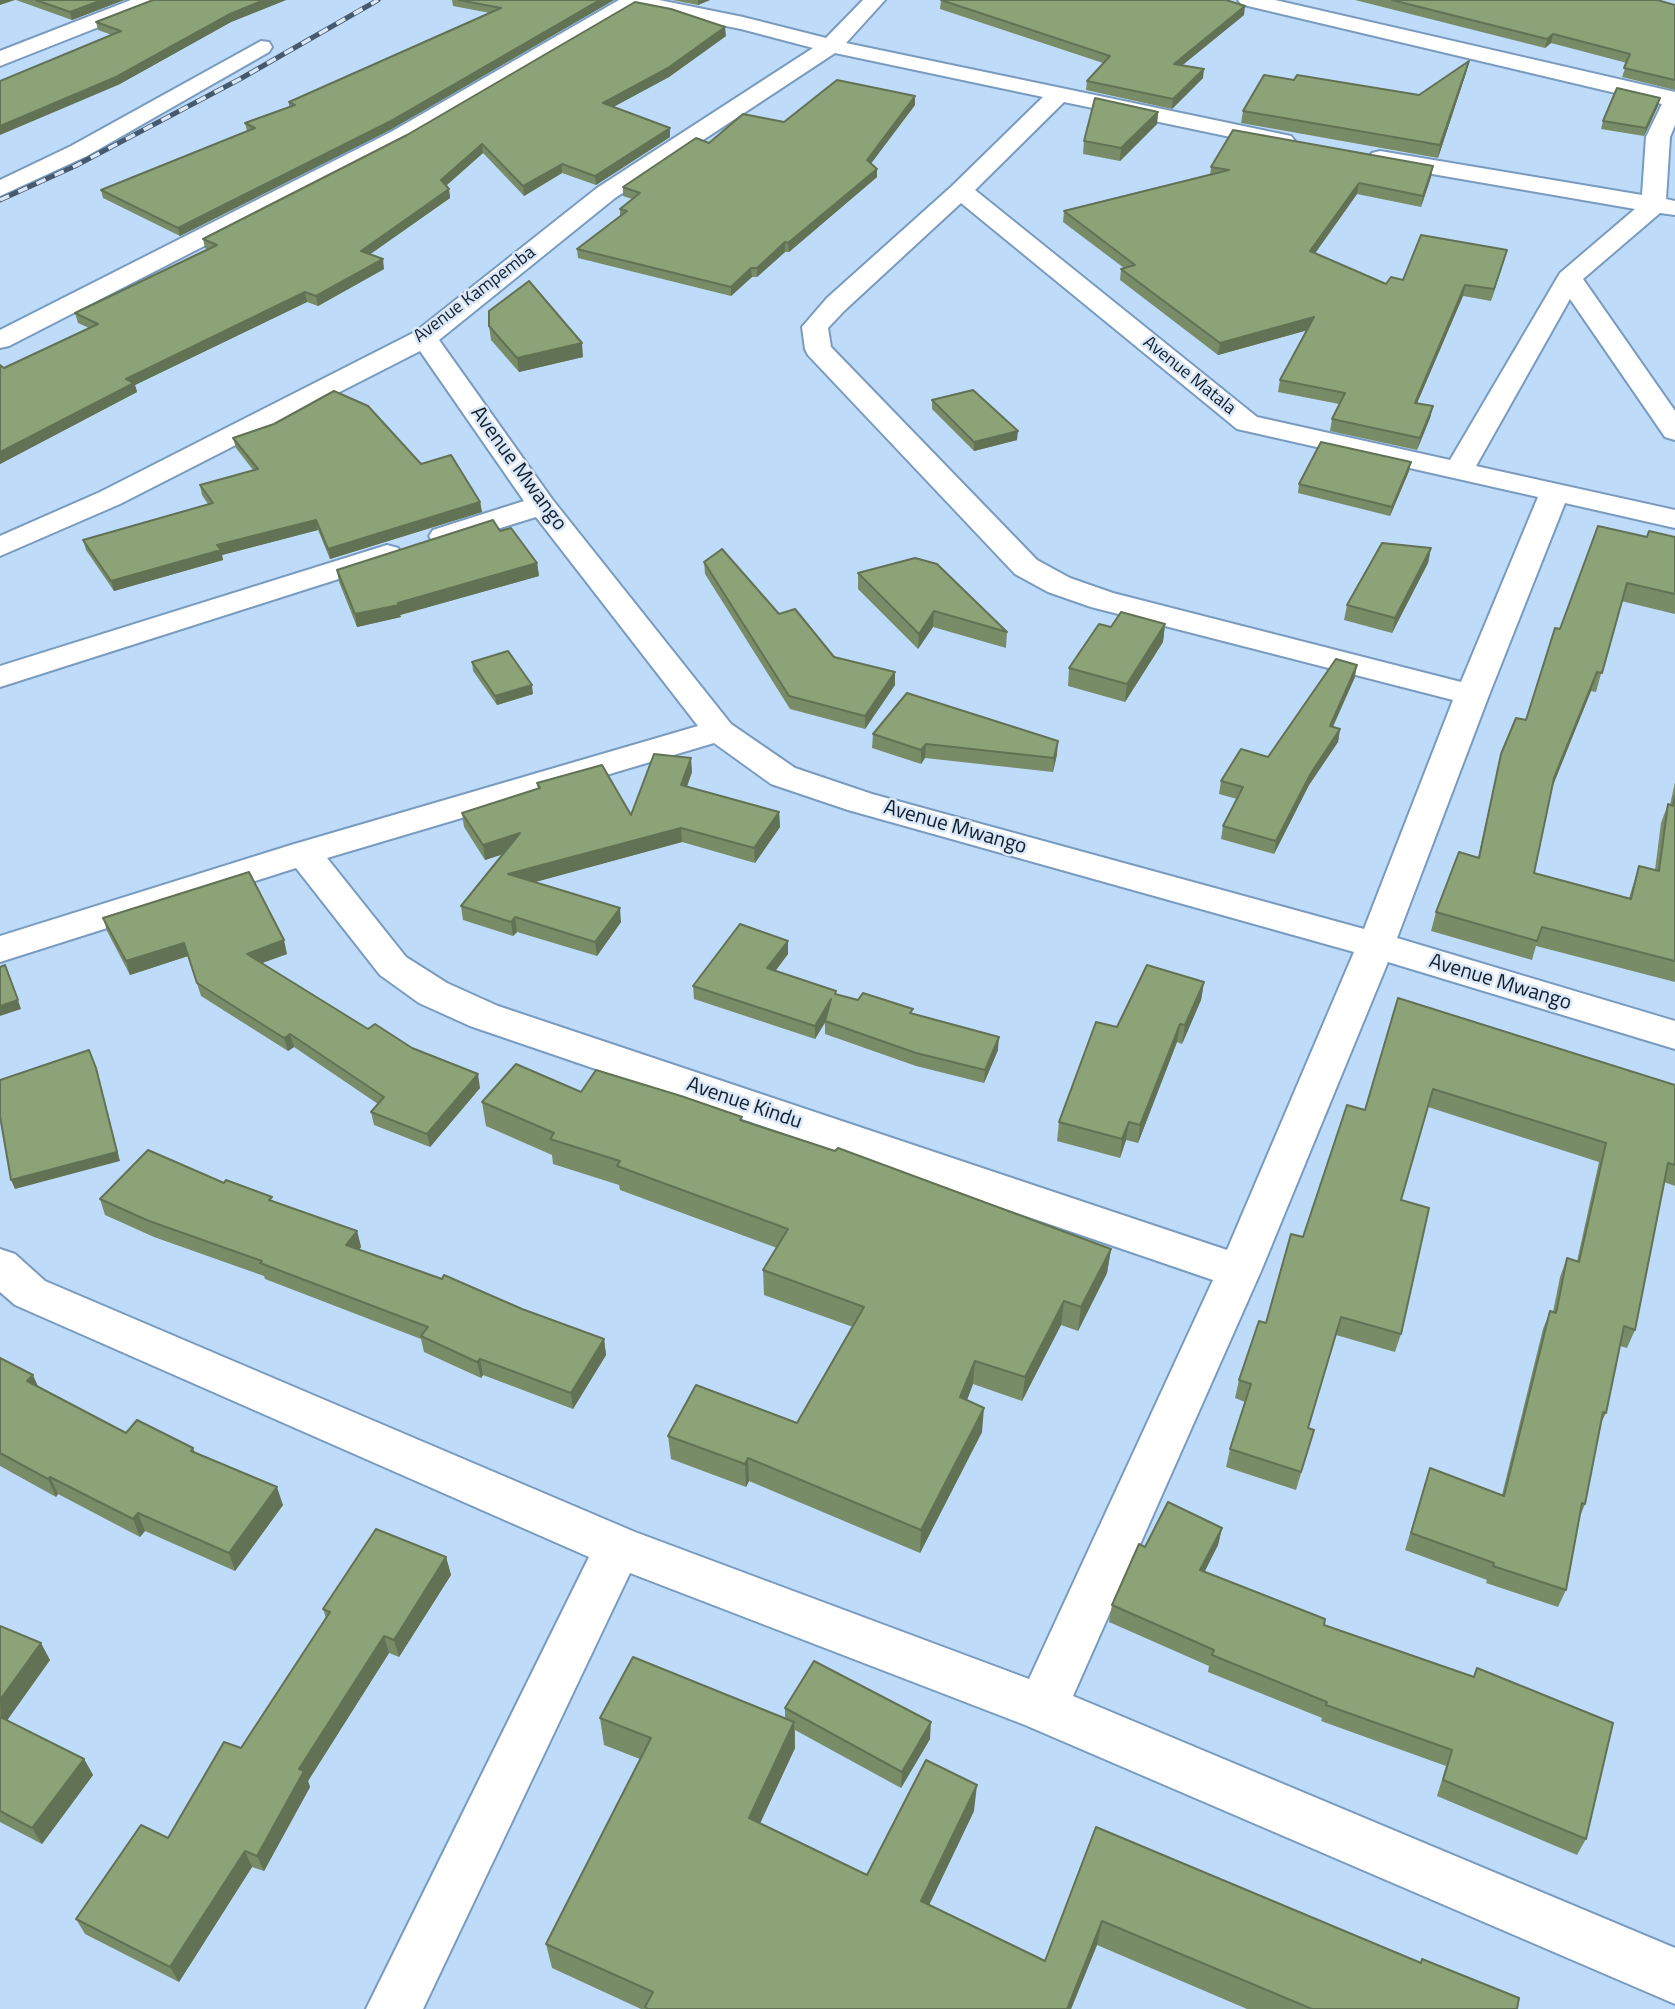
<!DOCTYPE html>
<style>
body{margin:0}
canvas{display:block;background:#bfdbfa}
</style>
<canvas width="1675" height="2009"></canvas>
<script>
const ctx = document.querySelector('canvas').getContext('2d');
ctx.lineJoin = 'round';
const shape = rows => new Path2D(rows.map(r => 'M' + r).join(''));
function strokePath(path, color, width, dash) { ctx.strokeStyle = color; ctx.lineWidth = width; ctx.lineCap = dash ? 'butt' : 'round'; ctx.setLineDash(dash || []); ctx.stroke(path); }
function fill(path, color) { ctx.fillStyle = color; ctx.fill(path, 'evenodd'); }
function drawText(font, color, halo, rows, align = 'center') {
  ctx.font = font + ' "Titillium Web",sans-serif'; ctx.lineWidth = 5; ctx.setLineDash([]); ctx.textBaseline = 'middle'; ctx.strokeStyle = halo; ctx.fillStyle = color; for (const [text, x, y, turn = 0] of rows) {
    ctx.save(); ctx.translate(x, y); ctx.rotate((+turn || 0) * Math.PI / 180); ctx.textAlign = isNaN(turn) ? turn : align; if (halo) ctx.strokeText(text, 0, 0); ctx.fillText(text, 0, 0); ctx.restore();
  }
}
const minor = shape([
 [131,0,160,0,157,4,0,66,0,51,131,0],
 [619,0,659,0,743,17,826,38,863,0,885,0,846,43,1291,136,1295,141,1291,146,1283,148,1064,102,975,190,1257,417,1450,460,1560,273,1635,209,1380,165,1372,163,1368,158,1372,153,1380,151,1642,195,1646,137,1662,104,1248,6,1241,4,1238,0,1275,0,1675,92,1675,125,1670,137,1666,199,1675,201,1675,215,1660,213,1583,279,1675,411,1675,440,1665,437,1570,299,1476,466,1675,510,1675,528,1565,503,1489,695,1397,938,1675,1021,1675,1049,1388,962,1261,1271,1073,1696,1675,1948,1675,2004,1025,1725,630,1573,423,2009,366,2009,589,1557,15,1305,0,1292,0,1249,15,1254,45,1281,635,1532,1029,1679,1213,1280,470,1026,419,1003,380,975,296,868,0,962,0,936,291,845,698,726,536,517,455,542,444,545,433,542,429,536,433,530,524,501,420,351,120,504,0,556,0,536,100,492,415,332,597,188,813,48,741,29,635,8,407,142,9,346,0,348,0,330,391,132,619,0],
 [835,53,1043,97,952,186,827,298,802,327,805,349,808,355,1015,574,1048,592,1091,607,1453,700,1364,929,872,794,795,768,731,724,552,499,439,340,615,198,835,53],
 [961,203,1237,429,1538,497,1461,682,1113,593,1070,578,1037,560,831,347,828,328,845,310,961,203],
 [714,743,771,784,848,810,1354,952,1227,1250,498,1006,447,983,406,957,327,858,714,743],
 [261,41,269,42,272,47,269,52,87,156,0,196,0,180,71,146,261,41],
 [387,545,398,548,402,554,398,560,0,687,0,666,387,545]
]);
strokePath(minor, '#799bbf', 4);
fill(minor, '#fff');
const rail = shape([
 [0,200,75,166,240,79,378,0]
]);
strokePath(rail, '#47596c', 5);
strokePath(rail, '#d9e7f7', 3.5, [10]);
fill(shape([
 [16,0,124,0,72,20],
 [153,0,286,0,231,22,118,85,112,35,98,30,96,22],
 [452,0,614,0,390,130,180,236,103,198,101,190,247,131,245,123,289,107,289,102,490,13,453,6],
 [672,0,710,0,698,5],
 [941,0,1244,15,1182,65,1203,78,1172,109,1086,90,1087,81,1103,63,940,9],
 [1355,0,1657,0,1675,5,1675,90,1622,77,1627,63,1551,43,1545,48],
 [726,36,669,77,613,107,670,128,670,137,596,185,562,173,524,196,483,153,446,186,449,189,450,198,370,254,384,269,318,306,307,302,135,385,137,392,0,464,0,365,4,368,89,328,78,323,75,313,208,250,205,248,203,239],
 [1469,61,1466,73,1438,158,1241,123,1243,111,1294,80,1419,95],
 [1660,98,1658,106,1644,136,1601,129,1603,121],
 [915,105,871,163,877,169,877,177,789,252,785,252,757,277,752,277,731,296,578,258,577,249,620,216,620,209,632,199,623,196,623,187,709,143,784,122],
 [1158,112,1157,124,1120,161,1083,154,1084,141],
 [1433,166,1431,177,1421,207,1357,194,1315,253,1386,284,1507,250,1491,301,1463,296,1417,403,1433,406,1430,418,1417,450,1330,431,1332,419,1339,404,1278,392,1280,380,1307,330,1218,355,1120,280,1121,269,1124,268,1063,222,1064,211,1210,175,1211,167],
 [489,326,583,357,519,372,491,340],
 [932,400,1017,440,974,451,932,409],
 [233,438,421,464,480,502,482,512,330,559,318,530,222,555,223,560,114,591,86,550,83,540,208,504,202,495,200,485,253,470,236,448],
 [1409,471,1390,516,1298,493,1299,484],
 [500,531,537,563,539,576,400,615,401,617,357,627,339,582,337,570],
 [1647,537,1675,537,1675,614,1621,601,1596,692,1591,691,1552,788,1534,873,1629,898,1639,866,1655,870,1661,823,1668,804,1670,805,1675,782,1675,982,1536,946,1532,960,1431,931,1436,912,1478,858,1501,754,1526,720,1560,629],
 [1431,548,1428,563,1392,633,1344,620,1347,605],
 [704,562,779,614,834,657,895,672,895,685,865,729,790,709,705,574],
 [858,573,1007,632,1006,648,933,627,918,649,858,589],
 [1165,624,1163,642,1125,702,1068,686,1069,668],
 [472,662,533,694,497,705,473,671],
 [1355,677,1333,727,1340,729,1338,742,1309,785,1274,854,1221,839,1223,826,1237,799,1219,794,1221,781,1268,757],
 [873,734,1057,754,1053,772,925,758,921,764,872,748],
 [692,772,687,787,779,812,780,827,755,863,682,842,534,882,621,922,597,956,517,932,513,936,463,920,461,906,503,854,485,860,464,827,462,813,538,789,537,783,631,815],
 [103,918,287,954,262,963,368,1029,412,1048,480,1088,430,1147,374,1125,371,1112,378,1104,294,1047,288,1051,201,996,188,956,130,975,107,931],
 [788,954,775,971,836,994,998,1050,984,1083,916,1066,825,1034,825,1023,815,1039,694,999,693,986],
 [1204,982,1201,1000,1182,1044,1177,1042,1138,1143,1126,1140,1120,1158,1057,1141,1059,1122],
 [1398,998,1675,1085,1675,1186,1664,1182,1635,1330,1627,1348,1620,1346,1606,1413,1600,1425,1585,1504,1579,1519,1566,1590,1558,1607,1486,1583,1487,1580,1405,1550,1430,1468,1502,1495,1543,1329,1550,1311,1553,1312,1560,1277,1567,1258,1577,1261,1599,1162,1428,1107,1401,1200,1401,1334,1395,1352,1336,1335,1308,1428,1314,1430,1296,1490,1226,1467,1230,1449,1245,1402,1235,1398,1239,1380,1266,1323,1303,1237,1365,1110],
 [581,1092,742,1117,742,1120,1111,1249,1107,1273,1078,1331,1061,1325,1022,1401,973,1384,967,1400,982,1432,920,1553,749,1481,746,1487,671,1459,668,1436,797,1423,853,1327,764,1295,763,1270,777,1248,620,1190,619,1185,553,1164,552,1155,486,1126,482,1102],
 [224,1183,357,1231,361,1247,359,1250,604,1339,606,1355,573,1409,483,1375,481,1378,424,1352,421,1339,265,1279,264,1276,154,1237,105,1215,100,1199],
 [0,1358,38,1387,126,1433,193,1448,195,1452,283,1505,235,1571,145,1531,140,1537,58,1494,56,1497,0,1466],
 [1222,1528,1218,1545,1204,1572,1324,1625,1473,1677,1477,1668,1586,1839,1577,1855,1437,1796,1446,1766,1321,1721,1322,1718,1208,1672,1209,1666,1109,1622,1112,1605,1145,1547],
 [446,1557,451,1575,399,1657,389,1653,308,1781,310,1787,264,1871,252,1867,179,1982,85,1934,76,1919,168,1838,241,1748,326,1618,323,1609],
 [0,1626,50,1660,7,1720,84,1759,93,1775,42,1844,0,1822],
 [785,1708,930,1739,901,1788,795,1730,795,1748,760,1823,867,1875,974,1811,929,1905,1045,1961,1096,1827,1420,1963,1422,1959,1517,2009,1247,2009,1097,1945,1071,2009,641,2009,552,1968,546,1944,640,1759,604,1745,600,1718,785,1718]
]), '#788c67');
fill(shape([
 [0,0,15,0,0,5],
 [102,0,124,0,72,20,70,12],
 [264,0,286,0,231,22,118,85,0,135,0,126,230,14],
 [600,0,614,0,390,130,180,236,178,228],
 [698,0,710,0,698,5],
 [1245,6,1244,15,1173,73,1174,64],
 [725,27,726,36,669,77,604,112,603,103],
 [1553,34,1551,43,1545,48,1547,39],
 [1469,61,1466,73,1438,158,1440,145],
 [1204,69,1203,78,1172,109,1173,99],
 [915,96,915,105,867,169,867,160],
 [1660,98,1658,106,1644,136,1646,128],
 [1158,112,1157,124,1120,161,1121,148],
 [670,128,670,137,596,185,595,176],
 [482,144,483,153,442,189,441,180],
 [562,164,562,173,524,196,523,186],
 [1433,166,1431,177,1421,207,1423,196],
 [877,169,877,177,789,252,788,243],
 [1359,183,1357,194,1309,262,1310,251],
 [449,189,450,198,362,260,361,251],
 [785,242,785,252,757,277,757,268],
 [1507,250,1504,261,1491,301,1494,289],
 [383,259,384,269,318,306,316,296],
 [751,268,752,277,731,296,731,287],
 [1465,285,1463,296,1412,415,1415,403],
 [305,292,307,302,135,385,137,392,0,464,0,452,126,379],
 [1314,317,1312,329,1218,355,1220,343],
 [582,343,583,357,519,372,517,358],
 [1433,406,1430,418,1417,450,1420,438],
 [1018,431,1017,440,974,451,974,442],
 [1411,462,1409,471,1390,516,1392,507],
 [480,502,482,512,330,559,328,549],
 [316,520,318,530,222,555,223,560,114,591,111,581,217,545],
 [1431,548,1428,563,1392,633,1395,618],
 [537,563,539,576,400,615,401,617,357,627,355,614],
 [934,611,933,627,918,649,919,634],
 [1165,624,1163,642,1125,702,1127,684],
 [1357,665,1355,677,1327,739,1330,726],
 [895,672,895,685,865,729,865,716],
 [1597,672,1591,691,1548,797,1554,778],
 [532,685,533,694,497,705,495,696],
 [1340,729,1338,742,1309,785,1274,854,1276,841,1311,773],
 [1058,741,1057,754,1053,772,1054,758],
 [926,744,925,758,921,764,921,750],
 [691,758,692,772,682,799,681,785],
 [779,812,780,827,755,863,754,848],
 [681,828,682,842,510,889,508,874],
 [520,833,522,848,485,860,483,845],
 [620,908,621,922,597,956,595,942],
 [515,917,517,932,513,936,511,922],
 [284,940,287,954,251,967,247,954],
 [788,941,788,954,768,981,767,968],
 [184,943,188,956,130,975,126,961],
 [1204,982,1201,1000,1182,1044,1185,1025],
 [831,999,831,1012,815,1039,815,1026],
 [18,1000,21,1009,0,1016,0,1006],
 [1180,1024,1177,1042,1138,1143,1140,1125],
 [290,1034,294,1047,288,1051,284,1038],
 [999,1037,998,1050,984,1083,985,1070],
 [96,1068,120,1161,15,1189,11,1180],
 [478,1074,480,1088,430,1147,427,1134],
 [1129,1122,1126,1140,1120,1158,1122,1139],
 [357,1231,361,1247,350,1261,346,1245],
 [1111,1249,1107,1273,1078,1331,1081,1307],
 [1064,1301,1061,1325,1022,1401,1025,1377],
 [604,1339,606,1355,573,1409,571,1393],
 [480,1359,483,1375,481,1378,477,1362],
 [975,1361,973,1384,959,1421,960,1397],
 [33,1375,41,1393,27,1381],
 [984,1408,982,1432,920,1553,921,1530],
 [748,1458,749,1481,746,1487,745,1464],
 [50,1477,58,1494,56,1497,48,1479],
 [277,1487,283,1505,235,1571,229,1553],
 [138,1513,145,1531,140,1537,133,1519],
 [1222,1528,1218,1545,1197,1587,1200,1570],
 [446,1557,451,1575,399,1657,394,1640],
 [384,1636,389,1653,308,1781,310,1787,264,1871,257,1856,299,1769],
 [41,1643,50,1660,1,1729,0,1700],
 [794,1722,795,1748,751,1843,749,1818],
 [931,1722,930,1739,901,1788,902,1772],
 [84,1759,93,1775,42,1844,32,1828],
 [977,1785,974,1811,919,1926,921,1901],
 [245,1851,252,1867,179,1982,170,1967],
 [1102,1921,1097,1945,1071,2009,1067,2009]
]), '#627254');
const building = shape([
 [36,0,102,0,70,12,36,0],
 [153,0,264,0,230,14,116,77,0,126,0,81,121,31,96,22,153,0],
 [459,0,600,0,389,122,178,228,101,190,255,128,245,123,295,105,289,102,501,8,459,0],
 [941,0,1226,0,1245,6,1174,64,1204,69,1173,99,1087,81,1110,56,941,0],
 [1392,0,1657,0,1675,5,1675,80,1624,68,1630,54,1553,34,1547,39,1392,0],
 [635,2,671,9,725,27,668,68,603,103,670,128,595,176,562,164,523,186,482,144,441,180,449,189,361,251,383,259,316,296,305,292,126,379,134,383,0,452,0,365,4,368,98,324,75,313,217,245,203,239,407,135,635,2],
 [1469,61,1440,145,1243,111,1264,75,1294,80,1297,75,1419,95,1469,61],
 [837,80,915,96,867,160,877,169,788,243,785,242,757,268,751,268,731,287,577,249,627,211,620,209,640,193,623,187,696,138,709,143,743,114,784,122,837,80],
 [1617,88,1660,98,1646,128,1603,121,1617,88],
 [1095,98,1158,112,1121,148,1084,141,1095,98],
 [1233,130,1433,166,1423,196,1359,183,1310,251,1386,284,1391,277,1403,280,1421,235,1507,250,1494,289,1465,285,1415,403,1433,406,1420,438,1332,419,1345,393,1280,380,1314,317,1220,343,1121,269,1135,265,1064,211,1229,170,1211,167,1233,130],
 [529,281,582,343,517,358,489,326,489,311,529,281],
 [973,390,1018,431,974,442,932,400,973,390],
 [334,391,368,406,421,464,451,455,480,502,328,549,316,520,217,545,221,550,111,581,83,540,213,503,200,485,258,469,233,438,274,424,334,391],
 [1321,442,1411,462,1392,507,1299,484,1321,442],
 [493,520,500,531,511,528,537,563,398,603,399,605,355,614,337,570,493,520],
 [1598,526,1647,537,1649,531,1675,537,1675,594,1627,583,1602,673,1597,672,1554,778,1534,873,1631,899,1639,866,1659,871,1668,804,1673,806,1675,796,1675,961,1542,927,1537,941,1436,912,1459,852,1479,858,1501,754,1516,718,1526,720,1555,628,1560,629,1598,526],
 [1382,543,1431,548,1395,618,1347,605,1382,543],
 [722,549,779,614,795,609,834,657,895,672,865,716,789,696,704,562,722,549],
 [915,558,937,564,1007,632,934,611,919,634,858,573,915,558],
 [1121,612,1165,624,1127,684,1069,668,1099,624,1111,627,1121,612],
 [508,651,532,685,495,696,472,662,508,651],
 [1336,659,1357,665,1330,726,1340,729,1311,773,1276,841,1223,826,1243,787,1221,781,1241,749,1268,757,1336,659],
 [907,693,1058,741,1054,758,926,744,921,750,873,734,907,693],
 [654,754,691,758,681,785,779,812,754,848,681,828,508,874,620,908,595,942,515,917,511,922,461,906,520,833,483,845,462,813,540,788,537,783,602,765,631,815,654,754],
 [249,872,284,940,247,954,368,1029,375,1024,412,1048,478,1074,427,1134,371,1112,384,1097,290,1034,284,1038,197,983,184,943,126,961,103,918,249,872],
 [740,924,788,941,767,968,836,991,835,994,858,1000,863,993,913,1009,910,1013,999,1037,985,1070,916,1053,825,1021,831,999,815,1026,693,986,740,924],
 [5,965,18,1000,0,1006,0,967,5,965],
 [1147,965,1204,982,1185,1025,1180,1024,1140,1125,1129,1122,1122,1139,1059,1122,1096,1022,1117,1027,1147,965],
 [1398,998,1675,1085,1675,1165,1668,1163,1635,1330,1624,1326,1606,1413,1603,1412,1585,1504,1582,1503,1566,1590,1493,1566,1494,1563,1411,1533,1430,1468,1504,1496,1550,1311,1556,1313,1567,1258,1579,1262,1606,1143,1433,1089,1401,1200,1429,1208,1401,1334,1341,1317,1308,1428,1314,1430,1301,1472,1230,1449,1251,1384,1239,1380,1259,1321,1266,1323,1291,1234,1303,1237,1347,1105,1365,1110,1398,998],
 [89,1050,96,1068,117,1152,11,1180,0,1116,0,1080,89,1050],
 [516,1064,581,1092,596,1070,681,1096,742,1117,740,1120,835,1151,838,1148,1111,1249,1081,1307,1064,1301,1025,1377,975,1361,960,1397,984,1408,921,1530,748,1458,745,1464,668,1436,696,1385,797,1423,864,1307,763,1270,788,1229,617,1166,620,1161,550,1139,554,1133,482,1102,516,1064],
 [148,1150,224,1183,226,1180,272,1197,269,1200,357,1231,346,1245,442,1279,444,1275,522,1309,604,1339,571,1393,480,1359,477,1362,421,1336,428,1327,260,1263,262,1261,149,1221,100,1199,148,1150],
 [0,1358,33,1375,27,1381,126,1433,137,1420,193,1448,191,1451,277,1487,229,1553,138,1513,133,1519,50,1477,48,1479,0,1453,0,1358],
 [1168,1502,1222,1528,1200,1570,1325,1619,1324,1625,1474,1677,1477,1668,1613,1723,1586,1839,1443,1780,1452,1750,1326,1705,1327,1702,1212,1655,1214,1650,1112,1605,1139,1544,1145,1547,1168,1502],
 [376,1529,446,1557,394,1640,384,1636,299,1769,304,1771,257,1856,245,1851,170,1967,76,1919,141,1825,168,1838,224,1742,241,1748,330,1612,323,1609,376,1529],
 [0,1626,41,1643,0,1700,0,1626],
 [633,1657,794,1722,749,1818,867,1875,926,1760,977,1785,921,1901,1045,1961,1096,1827,1421,1963,1422,1959,1519,1998,1517,2009,1312,2009,1102,1921,1067,2009,648,2009,645,2007,653,1992,546,1944,651,1738,600,1718,633,1657],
 [814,1661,931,1722,902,1772,785,1708,814,1661],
 [0,1717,84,1759,32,1828,0,1811,0,1717]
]);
fill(building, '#8ca378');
strokePath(building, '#627254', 2);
drawText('18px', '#111e2c', '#d9e7f7', [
 ["Avenue Kampemba",475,295,-37],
 ["Avenue Matala",1189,376,39]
]);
drawText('21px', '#111e2c', '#d9e7f7', [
 ["Avenue Mwango",518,469,54],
 ["Avenue Mwango",955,828,16],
 ["Avenue Mwango",1500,983,17],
 ["Avenue Kindu",744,1104,19]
]);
</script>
